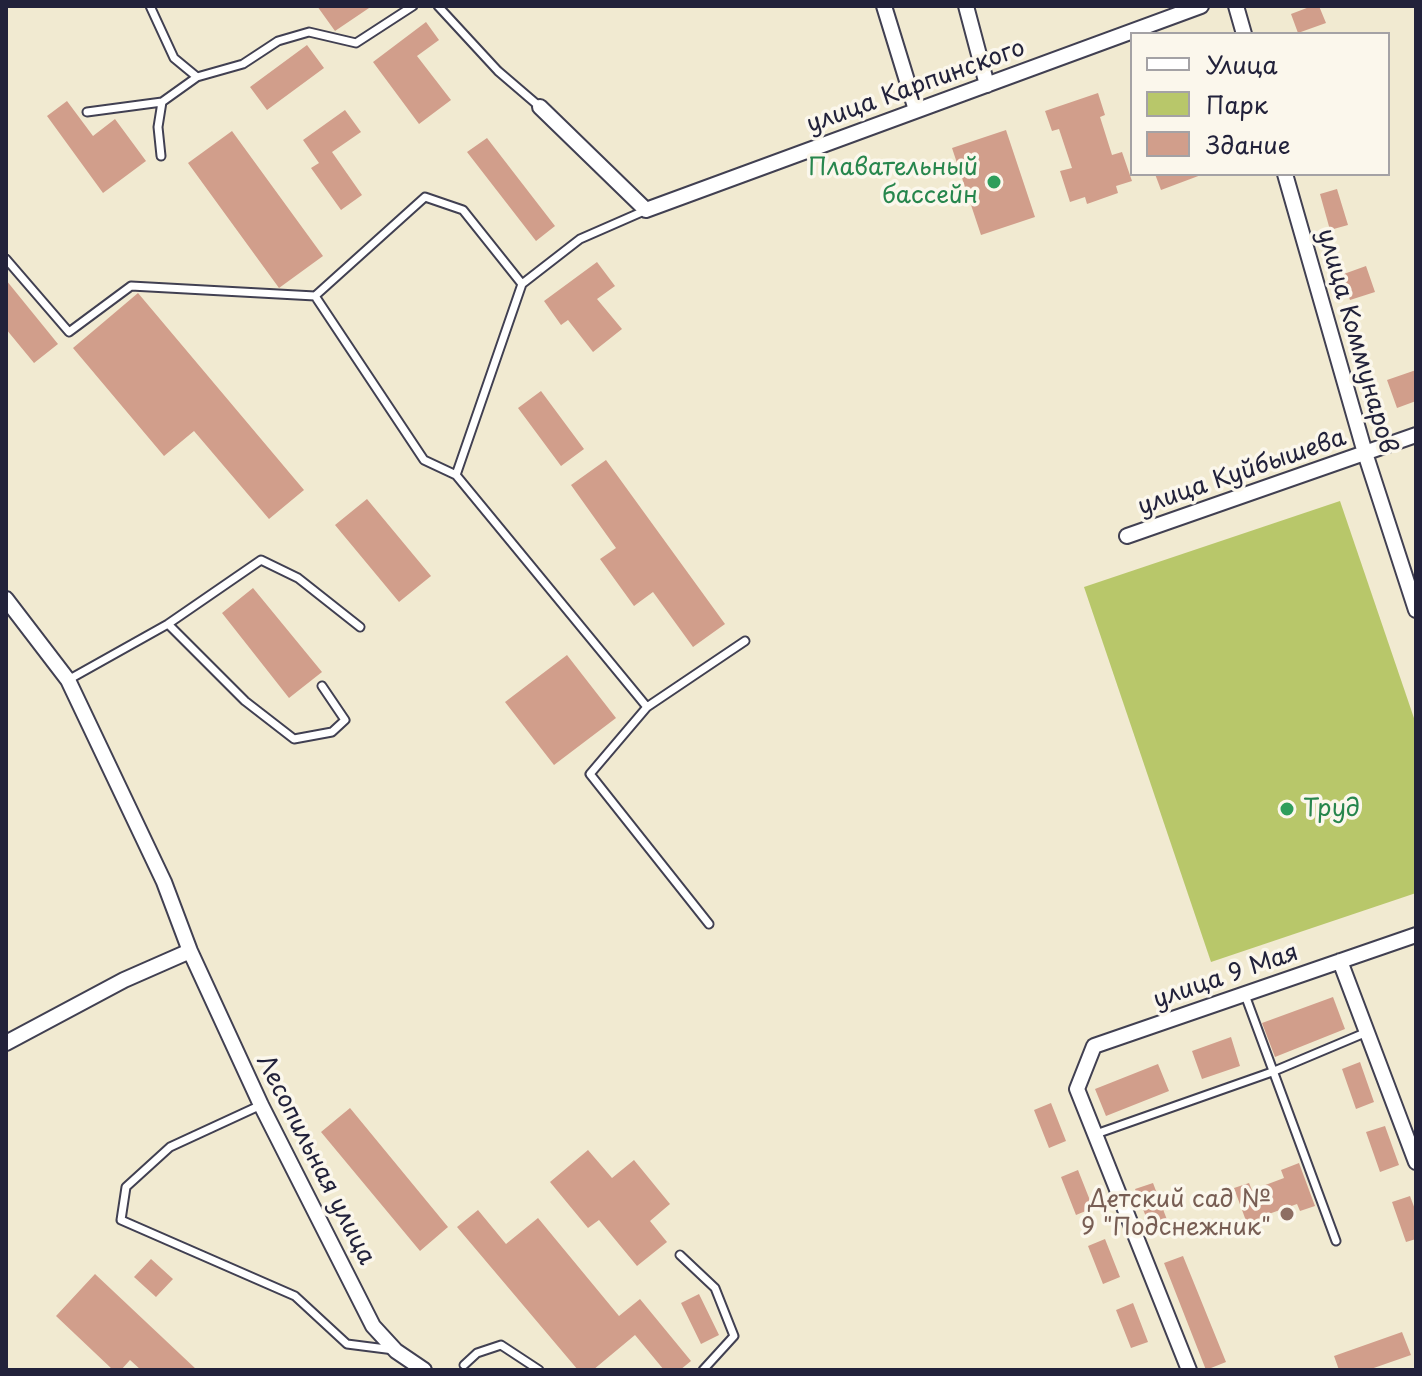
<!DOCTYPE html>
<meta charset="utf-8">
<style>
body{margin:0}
#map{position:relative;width:1422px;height:1376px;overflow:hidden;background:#f1ead1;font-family:"Playpen Sans",sans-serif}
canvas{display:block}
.frame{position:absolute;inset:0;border:8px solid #22223b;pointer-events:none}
.legend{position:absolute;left:1130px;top:32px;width:260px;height:144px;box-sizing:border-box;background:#fbf7ec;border:2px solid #a4a2a5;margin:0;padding:10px 14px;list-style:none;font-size:24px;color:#22223b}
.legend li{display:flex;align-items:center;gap:16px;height:40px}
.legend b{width:40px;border:2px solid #a4a2a5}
</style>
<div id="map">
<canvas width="1422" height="1376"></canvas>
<div class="frame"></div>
<ul class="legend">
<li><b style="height:10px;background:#fff"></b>Улица</li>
<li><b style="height:22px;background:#b8c76a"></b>Парк</li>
<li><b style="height:22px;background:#d19e8b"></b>Здание</li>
</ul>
</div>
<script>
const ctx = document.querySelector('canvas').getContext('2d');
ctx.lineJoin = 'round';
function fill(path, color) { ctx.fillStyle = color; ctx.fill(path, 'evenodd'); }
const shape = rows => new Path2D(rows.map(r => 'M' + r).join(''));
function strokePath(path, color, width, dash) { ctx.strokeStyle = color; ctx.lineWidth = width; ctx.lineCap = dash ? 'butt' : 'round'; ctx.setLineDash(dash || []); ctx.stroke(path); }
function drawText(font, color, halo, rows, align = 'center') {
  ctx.font = font + ' "Playpen Sans",sans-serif'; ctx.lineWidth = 7; ctx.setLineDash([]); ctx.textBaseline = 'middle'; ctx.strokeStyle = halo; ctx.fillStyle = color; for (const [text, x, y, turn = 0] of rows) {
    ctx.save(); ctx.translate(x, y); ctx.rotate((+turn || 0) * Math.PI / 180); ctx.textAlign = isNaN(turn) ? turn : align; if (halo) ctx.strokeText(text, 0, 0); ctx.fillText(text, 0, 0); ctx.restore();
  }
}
fill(shape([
 [1340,501,1416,724,1416,893,1211,962,1084,587]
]), '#b8c76a');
fill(shape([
 [317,6,372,6,335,31],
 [1312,6,1319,6,1326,23,1298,33,1291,14],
 [426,22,439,40,417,56,451,100,419,124,373,62],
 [307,45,324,68,267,110,250,87],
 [1098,93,1105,115,1100,117,1112,155,1122,152,1132,181,1116,186,1118,193,1087,204,1085,197,1070,202,1060,171,1072,168,1059,129,1052,131,1045,111],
 [67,101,93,136,115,119,146,161,103,193,47,116],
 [345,110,361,132,332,152,362,195,341,210,311,168,319,163,303,140],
 [1006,130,1035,217,981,235,952,148],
 [232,131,323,256,279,288,188,163],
 [487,138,555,226,536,241,467,152],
 [1155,174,1200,174,1201,175,1161,190],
 [1337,189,1348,225,1330,230,1320,194],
 [597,262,615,286,597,299,622,329,593,352,568,320,561,325,544,301],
 [1366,266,1375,292,1350,300,1341,275],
 [6,280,58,344,34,363,6,329],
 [138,293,304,490,269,519,194,431,164,456,73,348],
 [1416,370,1416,401,1397,408,1387,380],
 [541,391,584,449,561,466,518,408],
 [606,460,725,624,693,647,653,592,634,606,600,559,616,548,571,485],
 [367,499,431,576,399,602,335,525],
 [253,588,322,672,289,698,222,613],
 [567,655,616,718,554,765,505,702],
 [1333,997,1345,1029,1275,1057,1262,1023],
 [1231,1037,1240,1066,1202,1079,1192,1051],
 [1360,1062,1374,1102,1356,1109,1342,1069],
 [1158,1064,1169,1091,1106,1116,1095,1089],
 [1051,1103,1066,1141,1049,1148,1034,1110],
 [350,1108,448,1227,420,1251,321,1132],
 [1385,1126,1399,1165,1380,1172,1366,1132],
 [588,1150,612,1178,634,1160,670,1204,650,1221,667,1242,637,1266,599,1220,588,1228,550,1182],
 [1299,1163,1315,1206,1300,1211,1297,1204,1263,1216,1266,1223,1249,1229,1234,1188,1249,1183,1252,1190,1284,1178,1281,1170],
 [1078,1170,1093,1208,1076,1215,1061,1177],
 [1153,1183,1169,1225,1152,1232,1135,1189],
 [1410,1196,1416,1212,1416,1239,1406,1242,1392,1202],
 [478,1210,506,1244,538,1218,619,1316,640,1299,691,1361,680,1370,664,1370,635,1335,593,1370,578,1370,457,1227],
 [1105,1239,1120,1277,1103,1284,1088,1246],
 [1183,1256,1226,1362,1206,1370,1164,1263],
 [151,1259,173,1279,156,1297,134,1277],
 [95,1274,197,1370,141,1370,130,1360,121,1370,113,1370,56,1316],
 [699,1294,719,1335,701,1344,681,1303],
 [1133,1303,1148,1342,1131,1348,1116,1310],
 [1402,1332,1411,1355,1368,1370,1339,1370,1334,1356]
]), '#d19e8b');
const lane = shape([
 [150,6,174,58,197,77,243,64,278,41,309,32,356,43,413,6],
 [438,6,498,71,540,107],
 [87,112,162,102],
 [161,156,158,127,162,102,197,77],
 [644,211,580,239,522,284,456,475,647,707,745,641],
 [6,259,69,332,131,286,315,296,424,460,456,475],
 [315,296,425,197,463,210,522,284],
 [168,624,245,701,294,739,332,732,345,720,322,686],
 [68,680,168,624,261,560,298,578,360,627],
 [647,707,590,774,709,924],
 [1245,995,1336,1241],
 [261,1105,170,1147,126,1187,121,1220,295,1296,347,1344,394,1350],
 [1096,1134,1272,1072,1367,1032],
 [680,1255,715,1288,734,1336,703,1370],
 [464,1365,477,1353,501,1345,539,1370]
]);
const street = shape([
 [884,6,916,110],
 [966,6,987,85],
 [1236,6,1244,34],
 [540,107,646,210,1201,6],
 [1285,174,1365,453,1416,610],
 [1127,536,1416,435],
 [6,599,68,680,164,882,190,951,261,1105,373,1326,396,1351,424,1370],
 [1340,961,1416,1162],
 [6,1043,124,980,190,951],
 [1189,1370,1077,1089,1094,1046,1416,935]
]);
strokePath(lane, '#414052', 11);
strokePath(street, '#414052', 18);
strokePath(lane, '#fff', 7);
strokePath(street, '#fff', 14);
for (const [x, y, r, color] of [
 [994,182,8,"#2e9e5b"],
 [1287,809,8,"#2e9e5b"],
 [1287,1214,8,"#8d6e63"]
]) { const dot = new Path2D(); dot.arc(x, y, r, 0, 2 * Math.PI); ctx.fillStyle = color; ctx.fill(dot); strokePath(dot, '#fbf7ec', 3); }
drawText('24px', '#22223b', '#fbf7ec', [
 ["улица Карпинского",916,87,-20],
 ["улица Коммунаров",1356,341,74],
 ["улица Куйбышева",1242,473,-19],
 ["улица 9 Мая",1226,977,-19],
 ["Лесопильная улица",315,1160,63]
]);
drawText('24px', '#27864d', '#fbf7ec', [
 ["Плавательный",978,168],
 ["бассейн",978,196],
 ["Труд",1303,809,"left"]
], 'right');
drawText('24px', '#785e54', '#fbf7ec', [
 ["Детский сад №",1271,1200],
 ["9 \"Подснежник\"",1271,1228]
], 'right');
</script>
